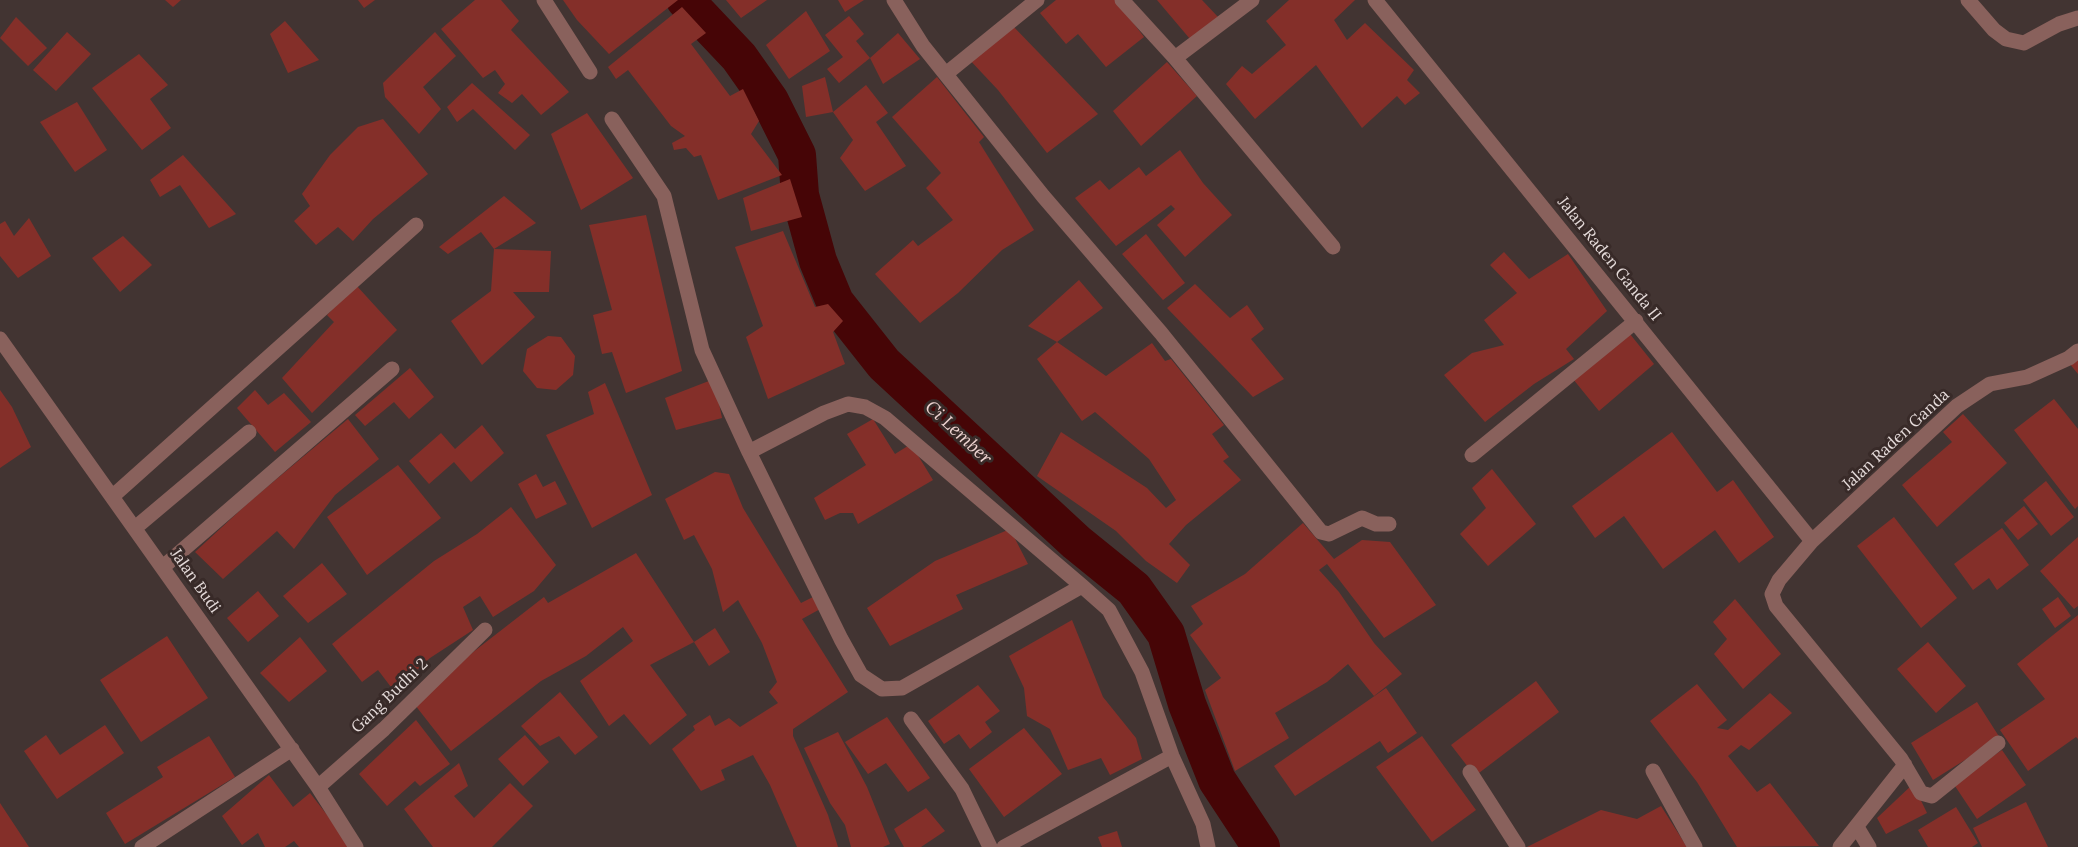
<!DOCTYPE html>
<style>
body{margin:0}
canvas{display:block;background:#423432}
</style>
<canvas width="2078" height="847"></canvas>
<script>
const ctx = document.querySelector('canvas').getContext('2d');
ctx.lineJoin = 'round';
const shape = rows => new Path2D(rows.map(r => 'M' + r).join(''));
function strokePath(path, color, width, dash) { ctx.strokeStyle = color; ctx.lineWidth = width; ctx.lineCap = dash ? 'butt' : 'round'; ctx.setLineDash(dash || []); ctx.stroke(path); }
function fill(path, color) { ctx.fillStyle = color; ctx.fill(path, 'evenodd'); }
function drawText(font, color, halo, rows, align = 'center') {
  ctx.font = font + ' Lora,serif'; ctx.lineWidth = 6; ctx.setLineDash([]); ctx.textBaseline = 'middle'; ctx.strokeStyle = halo; ctx.fillStyle = color; for (const [text, x, y, turn = 0] of rows) {
    ctx.save(); ctx.translate(x, y); ctx.rotate((+turn || 0) * Math.PI / 180); ctx.textAlign = isNaN(turn) ? turn : align; if (halo) ctx.strokeText(text, 0, 0); ctx.fillText(text, 0, 0); ctx.restore();
  }
}
strokePath(shape([
 [685,0,739,57,770,101,797,155,800,195,818,261,835,302,884,364,1076,542,1134,589,1166,634,1187,704,1217,780,1261,847]
]), '#460506', 38);
fill(shape([
 [165,0,181,0,173,7],
 [358,0,375,0,364,8],
 [475,0,501,0,519,21,511,30,569,92,541,115,522,94,512,103,498,93,505,84,495,70,483,78,441,29],
 [563,0,678,0,609,54,577,20],
 [726,0,767,0,741,18],
 [838,0,864,0,845,12],
 [1056,0,1116,0,1144,37,1106,67,1078,34,1066,44,1040,13],
 [1157,0,1202,0,1218,17,1190,39],
 [1289,0,1355,0,1334,20,1347,40,1365,23,1414,70,1407,80,1420,93,1405,105,1397,96,1362,128,1316,65,1255,119,1226,84,1242,66,1252,74,1286,45,1266,21],
 [682,7,706,33,691,44,730,96,743,89,759,121,751,134,782,175,718,200,701,155,694,157,686,148,674,150,672,143,685,136,671,126,628,70,616,79,608,67],
 [806,11,830,51,789,79,766,45],
 [849,16,864,34,856,41,870,58,839,83,827,69,843,57,825,35],
 [16,17,47,48,28,66,0,38],
 [285,21,319,60,288,73,270,34],
 [1010,23,1098,114,1047,153,998,90,967,57],
 [67,32,91,54,56,91,33,70],
 [435,32,456,56,423,87,441,109,419,134,385,97,383,83],
 [898,33,920,59,883,84,870,58],
 [139,54,168,85,150,99,171,128,142,150,92,88],
 [1167,62,1197,96,1141,146,1113,111],
 [825,77,833,112,806,117,802,86],
 [937,77,984,137,979,142,1034,230,1002,250,958,293,920,323,875,274,913,240,918,246,953,220,926,188,941,173,892,117],
 [472,83,530,135,515,150,473,109,457,122,447,107],
 [866,85,888,113,876,122,906,166,865,191,840,158,853,140,833,112],
 [77,102,107,150,75,172,40,122],
 [587,113,633,178,581,210,551,134],
 [383,119,428,174,373,219,353,241,338,227,316,245,294,221,310,206,302,194,330,155,358,127],
 [1180,150,1203,183,1232,215,1185,257,1157,225,1175,209,1171,205,1116,246,1075,198,1100,180,1109,190,1139,167,1146,176],
 [183,155,236,214,209,228,180,185,160,197,150,180],
 [790,179,802,217,751,231,743,198],
 [504,196,536,223,494,249,551,251,549,292,513,292,535,317,482,365,451,321,491,291,494,249,481,232,448,254,439,247],
 [646,215,682,371,626,393,612,352,602,354,593,315,612,310,589,225],
 [29,218,51,256,18,278,0,256,0,224,5,221,14,236],
 [783,231,815,307,828,304,843,321,833,332,845,364,768,399,746,337,763,326,735,247],
 [1146,234,1185,283,1163,300,1122,254],
 [123,236,152,265,120,292,92,258],
 [1504,252,1529,279,1568,254,1607,311,1566,349,1574,359,1534,384,1485,422,1444,375,1472,353,1504,345,1484,320,1517,293,1490,265],
 [1079,280,1103,308,1057,342,1028,326],
 [1195,284,1230,318,1247,305,1264,329,1251,339,1284,379,1253,397,1167,308],
 [356,285,397,330,312,413,282,378,334,322,327,315],
 [1630,334,1654,364,1599,411,1573,379],
 [548,336,561,337,575,356,573,375,556,390,537,388,523,371,527,349],
 [1057,342,1106,376,1152,343,1165,361,1171,359,1224,425,1212,434,1229,457,1223,461,1241,480,1186,525,1169,544,1190,565,1177,583,1146,561,1116,531,1037,476,1061,432,1147,488,1166,508,1176,500,1149,459,1095,412,1082,421,1037,359],
 [2078,355,2078,374,2069,363],
 [410,368,434,397,409,419,394,402,365,426,355,415],
 [714,379,722,418,676,430,665,398],
 [605,383,652,495,592,528,546,435,594,414,588,392],
 [0,390,12,407,31,447,0,468],
 [255,390,268,405,284,393,311,422,275,452,237,408],
 [2054,399,2078,429,2078,506,2075,509,2014,430],
 [1963,414,2007,463,1937,527,1902,485,1952,442,1943,432],
 [348,419,379,459,335,495,294,549,277,531,223,579,195,552,248,503],
 [873,419,895,454,911,444,933,480,858,524,853,513,840,513,825,520,814,498,866,465,847,434],
 [482,425,504,453,471,482,454,462,429,484,409,461,441,433,455,449],
 [1672,432,1717,492,1733,480,1774,537,1739,563,1715,530,1663,569,1624,516,1595,538,1572,506],
 [398,465,441,518,367,575,327,517],
 [1492,469,1536,524,1488,566,1460,534,1486,508,1472,488],
 [715,472,729,474,743,508,801,603,815,596,822,608,802,619,848,692,793,729,793,736,828,815,838,847,797,847,770,785,753,755,721,770,725,780,701,791,672,749,695,730,693,726,710,715,715,726,729,718,740,727,778,703,769,692,777,682,762,643,738,600,723,612,712,569,694,535,684,540,665,499],
 [536,474,543,487,555,481,567,504,536,519,518,484],
 [2046,481,2074,517,2051,536,2023,500],
 [2024,506,2038,524,2018,540,2004,523],
 [511,507,556,565,534,591,493,617,480,596,463,607,473,630,430,658,394,691,378,670,362,682,332,644,434,561,477,534],
 [1894,517,1957,598,1921,628,1857,546],
 [1303,523,1334,559,1362,540,1390,542,1436,605,1384,638,1327,564,1319,570,1339,592,1374,643,1402,674,1374,696,1348,664,1327,682,1275,713,1289,738,1235,771,1205,690,1221,678,1190,635,1203,624,1191,606,1245,574],
 [2002,528,2029,565,1997,590,1989,578,1973,590,1954,564],
 [1010,529,1028,564,956,595,963,609,890,646,867,608,935,561],
 [2078,537,2078,606,2074,609,2040,571],
 [636,553,694,642,715,628,730,652,709,666,694,642,650,665,687,715,650,745,624,714,609,726,580,681,633,641,623,627,586,656,541,681,451,751,415,705,450,670,544,597,548,603],
 [322,563,347,594,308,623,283,596],
 [258,591,279,616,248,642,227,618],
 [2058,597,2071,616,2055,628,2042,609],
 [1735,599,1781,654,1743,689,1714,654,1727,639,1713,622],
 [2078,615,2078,739,2076,737,2028,771,2000,730,2045,699,2017,664],
 [1072,620,1103,697,1136,738,1142,759,1110,775,1101,758,1068,770,1050,729,1027,716,1024,688,1009,656],
 [167,636,208,698,141,742,100,680],
 [300,637,327,671,289,702,260,673],
 [1928,642,1966,686,1936,713,1897,669],
 [1536,681,1559,712,1475,776,1451,745],
 [1697,684,1727,720,1717,728,1728,730,1770,693,1792,713,1749,750,1741,745,1728,756,1757,792,1770,783,1819,846,1737,847,1697,782,1650,721],
 [978,685,1000,711,985,722,992,732,970,749,959,734,944,744,928,721],
 [1386,688,1417,733,1388,753,1380,741,1295,796,1274,766],
 [560,692,598,737,575,755,559,736,540,746,521,726],
 [1977,702,2000,738,1933,780,1911,743],
 [887,717,930,778,908,792,886,763,868,774,845,742],
 [416,720,450,764,420,786,415,781,387,806,359,774],
 [105,725,124,753,57,799,24,751,46,735,60,755],
 [1024,728,1062,774,1004,817,969,769],
 [838,732,867,787,890,844,883,847,851,847,845,825,830,803,804,748],
 [525,735,549,762,523,786,498,759],
 [209,736,235,777,125,844,106,813,163,777,157,767],
 [1422,736,1476,810,1432,842,1376,767],
 [2002,750,2026,785,1977,819,1953,783],
 [459,763,468,786,454,796,474,818,510,783,533,806,492,847,433,847,404,809],
 [269,775,293,807,310,793,352,847,299,847,294,841,285,847,265,847,258,833,242,845,222,816],
 [1913,784,1927,813,1886,834,1877,818],
 [2026,802,2048,847,1982,847,1973,828],
 [0,803,29,847,0,847],
 [1661,806,1687,847,1527,847,1601,810,1637,819],
 [1956,807,1978,843,1972,847,1928,847,1918,830],
 [926,808,945,831,921,847,904,847,894,829],
 [1117,831,1122,847,1102,847,1098,837]
]), '#842f29');
strokePath(shape([
 [544,0,590,72],
 [894,0,923,46,1043,196,1161,333,1321,532,1329,534,1362,518,1376,524,1389,524],
 [1122,0,1175,58,1333,247],
 [1375,0,1812,541],
 [1968,0,1994,30,2006,39,2024,43,2059,24,2078,18],
 [1175,58,1252,0],
 [947,73,1037,0],
 [612,119,664,196,702,350,749,452,824,413,848,404,865,407,885,418,1082,586,1109,610,1142,672,1172,756,1203,824,1208,847],
 [0,339,318,787,356,847],
 [749,452,841,639,861,675,882,689,902,688,1082,586],
 [1472,455,1636,321],
 [113,496,416,225],
 [135,528,249,432],
 [163,567,392,369],
 [911,719,962,789,990,847],
 [1998,743,1932,796,1921,793,1901,759,1776,606,1772,594,1779,580,1812,541,1957,406,1990,384,2027,377,2069,358,2078,351],
 [1653,771,1695,847],
 [1470,772,1518,847],
 [318,787,384,729,485,630],
 [1857,827,1869,847],
 [142,847,292,749],
 [1004,847,1172,756],
 [1840,847,1905,765]
]), '#89615c', 15);
drawText('16px', '#e5dbda', '#382a28', [
 ["Jalan Raden Ganda II",1609,259,51],
 ["Jalan Raden Ganda",1896,440,-43],
 ["Jalan Budi",195,581,55],
 ["Gang Budhi 2",390,696,-44]
]);
drawText('italic 18px', '#eed4d1', '#382a28', [
 ["Ci Lember",958,433,43]
]);
</script>
